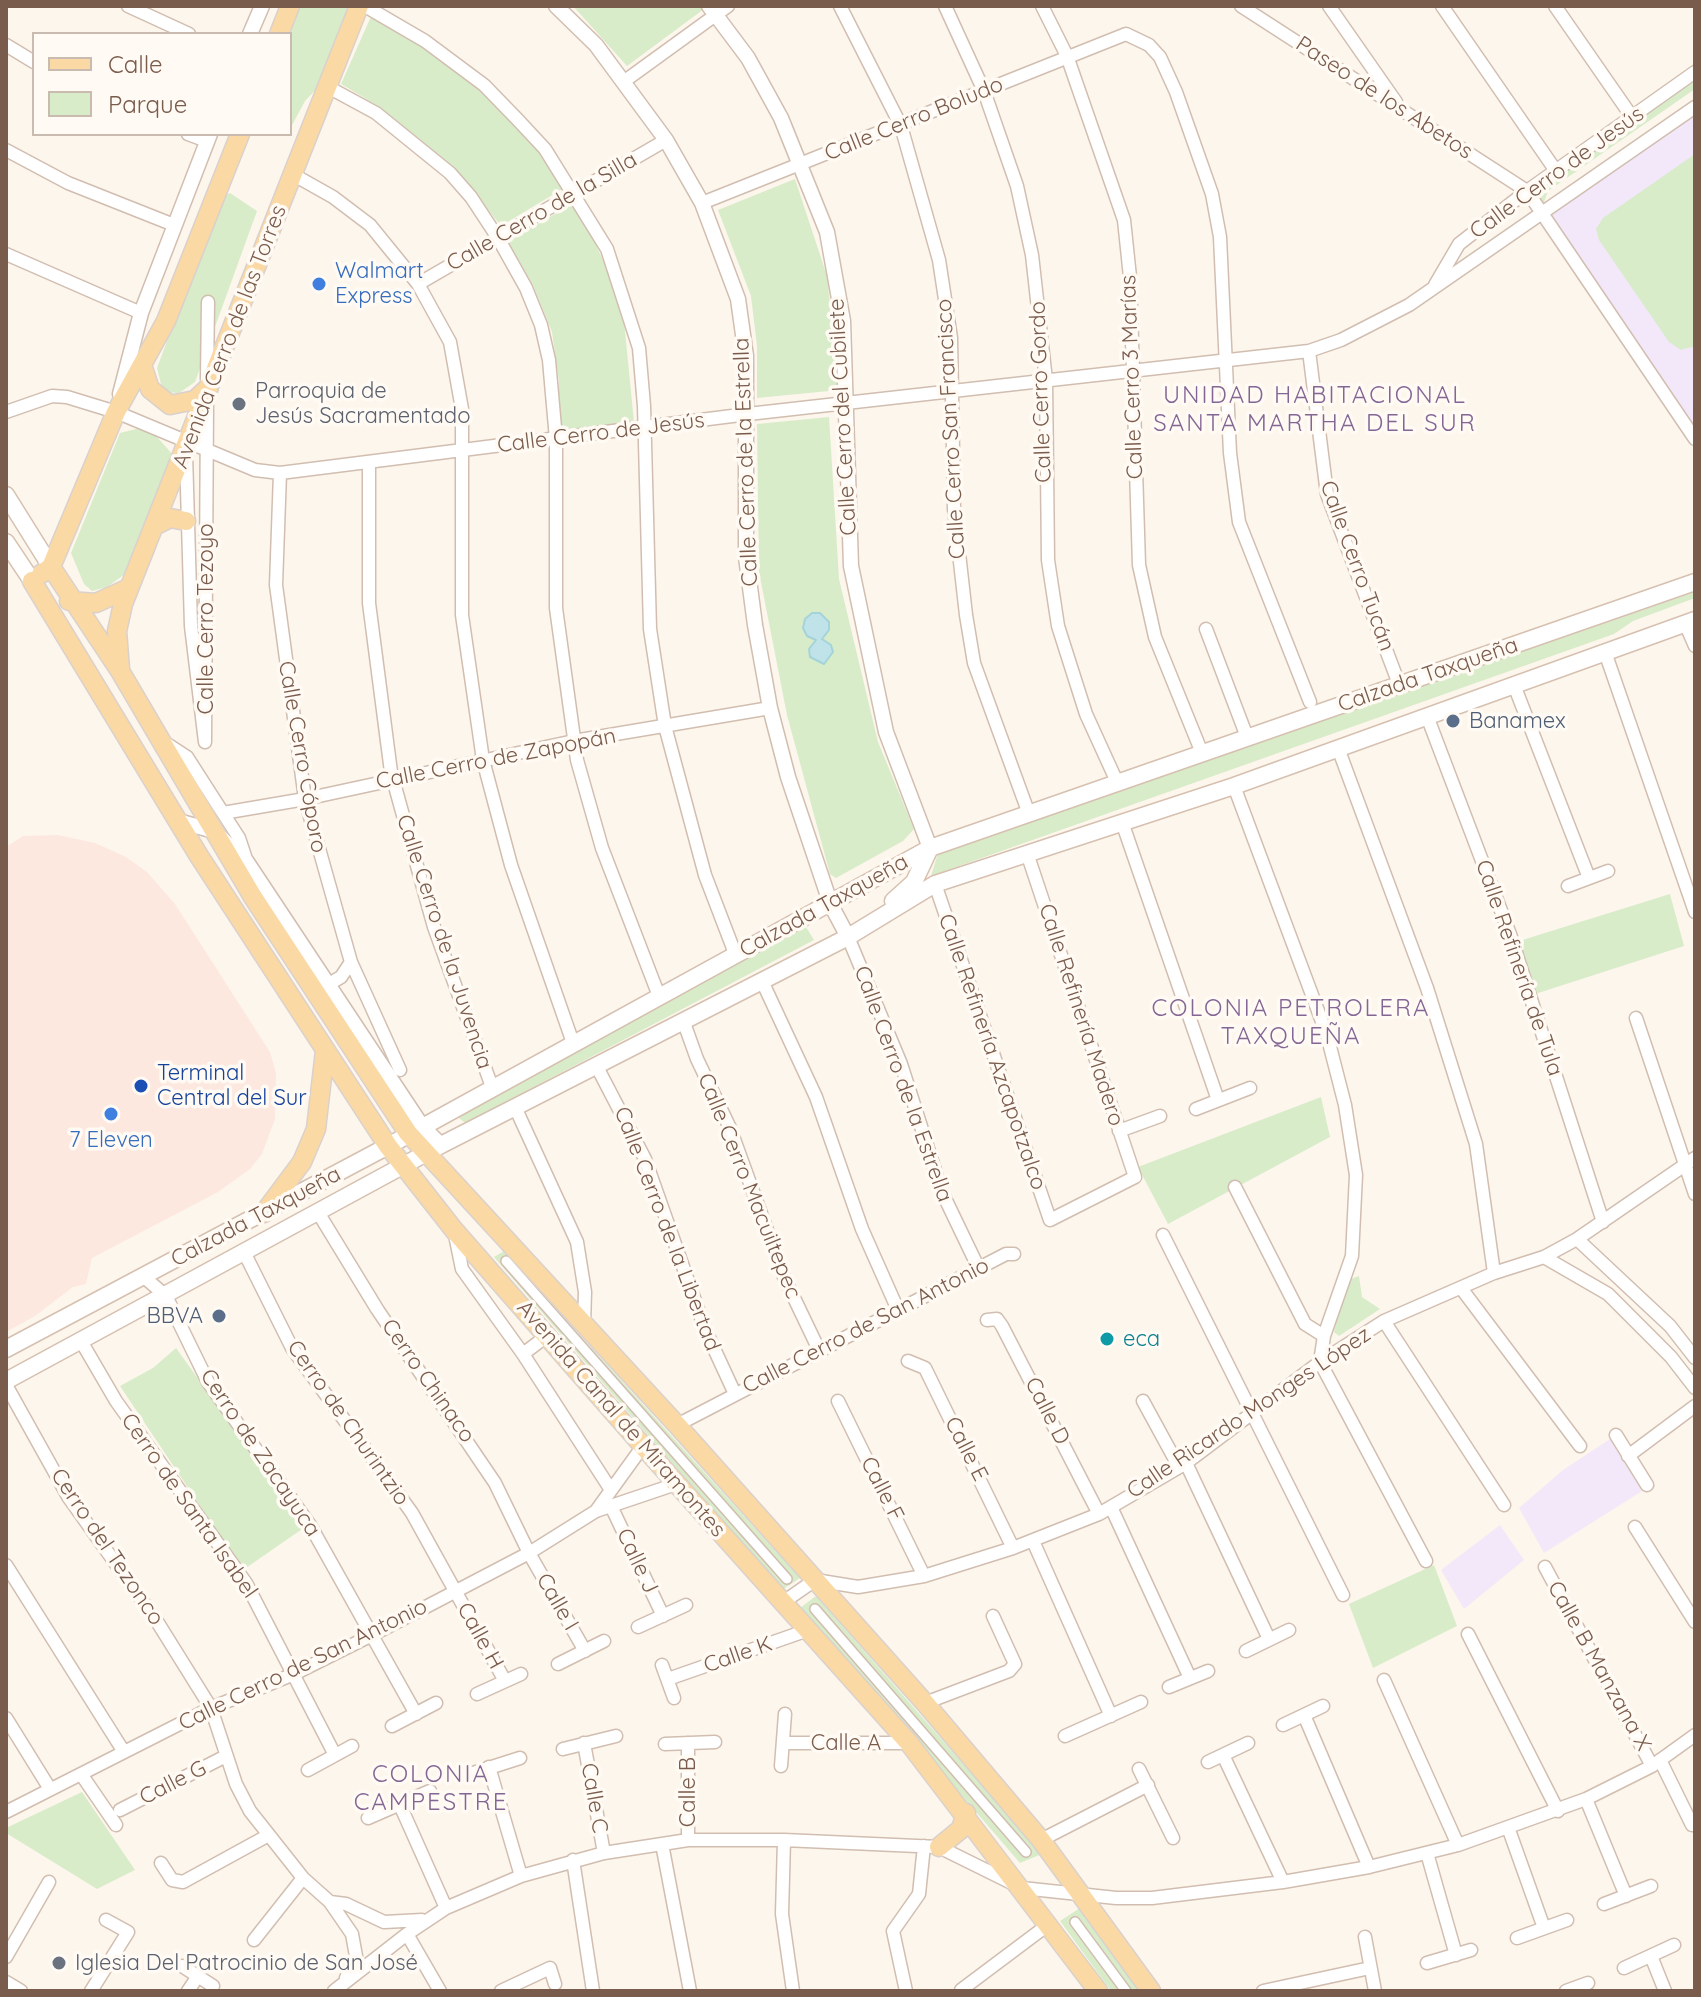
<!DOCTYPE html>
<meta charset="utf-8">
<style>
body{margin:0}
#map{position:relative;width:1701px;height:1997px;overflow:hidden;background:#fdf6ec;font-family:Quicksand,sans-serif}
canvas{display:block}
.frame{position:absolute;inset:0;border:8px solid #7a5c4d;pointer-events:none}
.legend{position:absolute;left:32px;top:32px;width:260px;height:104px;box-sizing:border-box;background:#fffaf3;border:2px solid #cabbb1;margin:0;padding:10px 14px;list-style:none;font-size:24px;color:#7a5c4d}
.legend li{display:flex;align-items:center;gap:16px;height:40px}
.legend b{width:40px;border:2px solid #cabbb1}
</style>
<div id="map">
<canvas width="1701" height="1997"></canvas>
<div class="frame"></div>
<ul class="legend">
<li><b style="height:10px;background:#fbd9a5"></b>Calle</li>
<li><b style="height:22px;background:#d8ecc9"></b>Parque</li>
</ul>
</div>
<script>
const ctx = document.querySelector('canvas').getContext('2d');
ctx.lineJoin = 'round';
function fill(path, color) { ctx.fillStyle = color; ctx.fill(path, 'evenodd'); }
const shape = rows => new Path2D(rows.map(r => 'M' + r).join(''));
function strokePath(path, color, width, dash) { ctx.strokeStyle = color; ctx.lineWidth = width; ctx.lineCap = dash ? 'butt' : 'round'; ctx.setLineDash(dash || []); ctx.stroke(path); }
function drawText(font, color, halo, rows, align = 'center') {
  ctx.font = font + ' Quicksand,sans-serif'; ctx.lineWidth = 7; ctx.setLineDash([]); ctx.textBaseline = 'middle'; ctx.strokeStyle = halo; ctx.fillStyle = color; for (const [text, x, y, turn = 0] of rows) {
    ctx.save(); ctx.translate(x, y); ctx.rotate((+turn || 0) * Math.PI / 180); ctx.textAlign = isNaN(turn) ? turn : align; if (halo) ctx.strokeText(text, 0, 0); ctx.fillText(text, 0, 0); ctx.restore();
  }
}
fill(shape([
 [58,835,95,843,126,857,147,872,175,904,270,1052,276,1073,275,1119,262,1154,250,1169,218,1192,92,1258,86,1284,73,1287,35,1316,6,1332,6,847,23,836]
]), '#fde8e0');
fill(shape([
 [1695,113,1695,427,1548,218],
 [1610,1439,1642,1491,1544,1553,1519,1508,1563,1470],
 [1500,1525,1524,1560,1464,1609,1441,1570]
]), '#f3e8fa');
fill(shape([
 [301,6,354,6,323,82,305,101,290,129,290,34],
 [573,6,702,6,704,9,627,66],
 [373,12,485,83,569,185,501,226,454,167,380,107,341,84],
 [1695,80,1695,89,1548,191,1542,208,1531,195],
 [1695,154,1695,346,1681,350,1669,342,1599,240,1596,229,1603,218],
 [795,179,827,276,839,390,757,398,757,346,751,296,718,210],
 [230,193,257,211,195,382,179,393,163,392,157,368,220,198],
 [576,202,622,301,634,422,559,431,559,381,552,332,533,285,508,241],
 [829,417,839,579,878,742,914,829,903,841,836,878,830,874,787,715,759,572,757,424],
 [136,429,151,430,173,455,125,574,107,587,92,591,84,584,71,553,120,433],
 [1695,592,1695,598,1633,621,1614,634,931,876,938,853],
 [1670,894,1684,946,1532,995,1516,942],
 [806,927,814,940,465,1123,452,1112],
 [1321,1097,1330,1137,1168,1224,1138,1167],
 [504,1251,800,1578,782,1590,494,1257],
 [1359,1276,1362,1297,1380,1309,1339,1336,1334,1332,1338,1314,1351,1279],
 [176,1348,305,1527,243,1570,120,1386,153,1368],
 [1434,1565,1457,1626,1373,1668,1349,1604],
 [816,1596,1042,1854,1020,1863,800,1608],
 [82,1792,135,1870,97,1889,6,1833,6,1828],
 [1080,1908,1139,1991,1111,1991,1060,1921]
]), '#d8ecc9');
const water = shape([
 [812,613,820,613,829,622,829,630,822,639,831,645,833,652,824,664,810,657,809,649,816,640,807,636,803,628,805,619,812,613]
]);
fill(water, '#bfe3e8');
strokePath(water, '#a5d3da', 2);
const pedestrian = shape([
 [506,1261,787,1579],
 [815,1609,1026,1852],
 [1075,1922,1126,1991]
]);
const minor = shape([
 [128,6,189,34],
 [365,6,425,41,484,85,518,120,545,149,607,249,639,348,644,406,650,629,665,726,705,875,736,956],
 [840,6,901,126,939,260,951,338,954,509,966,615,974,663,1029,814],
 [945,6,984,91,1017,186,1032,255,1046,380,1048,560,1058,626,1086,714,1117,782],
 [1042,6,1067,56,1124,220,1130,277,1139,565,1155,637,1202,753],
 [1241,6,1527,191,1695,439],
 [1329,6,1396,102],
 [1442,6,1556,171],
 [1555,6,1632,117],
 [6,45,34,62],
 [626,80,728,6],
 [328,87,376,113,450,173,471,197,498,238,526,288,541,325,549,360,556,439,556,608,577,760,602,848,659,996],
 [188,134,207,141],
 [6,150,68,183,174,225],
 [294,175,333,197,370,225,418,284,450,342,462,409,462,615,483,760,511,865,573,1043],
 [702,203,1126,34,1149,45,1160,57,1176,92,1212,194,1220,237,1230,453,1239,522,1310,702],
 [6,254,141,313],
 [418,284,666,140],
 [1435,285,1459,244,1527,191,1695,72],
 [1309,351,1327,494,1399,684],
 [207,379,208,302],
 [6,412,52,396,67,397,116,412,255,470,280,473,748,414,1309,351,1341,340,1409,305,1695,107],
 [186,454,191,626,205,742,207,401],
 [369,462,369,603,391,772,434,927,492,1087],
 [280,473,276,585,305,799,351,962,400,1070],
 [1685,623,1695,646],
 [1206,629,1247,737],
 [1605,652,1695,912],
 [1514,685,1589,878],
 [1427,716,1511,937,1603,1222],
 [164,742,187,757,239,838,247,862],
 [1338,748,1427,988,1476,1144,1494,1273],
 [1234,786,1327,1035,1345,1105,1356,1175,1352,1256,1324,1336,1320,1362,1426,1561],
 [223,813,305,799,574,741,770,708],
 [1122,822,1218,1100],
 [935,884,1050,1220,1135,1177,1027,853],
 [1568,886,1608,871],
 [848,937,901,1064,942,1192,979,1269],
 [762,981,816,1097,862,1229,898,1310],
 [329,984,341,977,351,962],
 [1636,1018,1695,1194],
 [683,1020,697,1059,730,1128,784,1277,819,1350],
 [596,1065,645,1159,705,1329,735,1394],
 [515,1107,577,1242,585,1292,584,1325],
 [1196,1109,1250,1088],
 [1119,1131,1160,1116],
 [1235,1187,1305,1324,1324,1336],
 [319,1214,377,1309,495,1483,529,1553,585,1651],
 [454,1230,462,1269,523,1354,611,1490],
 [1163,1235,1343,1595],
 [1577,1239,1670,1326,1695,1358],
 [245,1254,292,1348,412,1513,505,1681],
 [1544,1257,1608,1294,1671,1357,1695,1388],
 [144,1277,166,1296,208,1382,310,1525,416,1714],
 [1461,1288,1580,1446],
 [987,1320,997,1319,1002,1326,1099,1514],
 [1384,1321,1504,1505],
 [81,1341,116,1401,246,1583,335,1755],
 [523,1354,548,1335],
 [908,1361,925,1368,1013,1548],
 [6,1385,69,1498,158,1623,211,1708,236,1784,250,1811,303,1878,330,1902,352,1934,356,1956,346,1978],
 [838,1401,924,1576],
 [1143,1401,1179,1467],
 [677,1425,1006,1254,1014,1254],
 [1616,1435,1647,1485],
 [1628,1456,1695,1406],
 [1186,1463,1269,1639],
 [611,1506,663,1616],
 [1111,1507,1190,1678],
 [596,1511,643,1446],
 [1635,1527,1695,1622],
 [1033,1541,1111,1716],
 [6,1565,124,1752],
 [1545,1567,1652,1766],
 [782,1603,815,1580,858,1587,924,1576,1013,1548,1099,1514,1186,1463,1320,1362,1384,1321,1494,1273,1544,1257,1577,1239,1695,1158],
 [638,1627,686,1605],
 [1468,1634,1558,1811],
 [1246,1651,1289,1630],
 [558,1664,604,1641],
 [662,1665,674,1698],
 [668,1679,808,1630],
 [1384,1680,1458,1845],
 [1169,1687,1208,1671],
 [477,1694,521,1674],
 [925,1703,1009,1671,1015,1664,993,1616],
 [1304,1715,1369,1867],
 [6,1718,50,1789],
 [1283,1725,1323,1706],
 [392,1726,436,1703],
 [1065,1736,1141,1702],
 [584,1743,604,1853],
 [688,1743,688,1840],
 [783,1743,909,1743],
 [665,1744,715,1742],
 [563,1749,616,1736],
 [1223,1755,1283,1882],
 [1660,1760,1692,1825],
 [1208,1762,1248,1743],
 [781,1766,785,1714],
 [489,1767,521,1876],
 [1139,1769,1173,1838],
 [308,1770,352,1746],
 [81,1774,116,1825],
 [467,1775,520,1758],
 [1586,1799,1626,1896],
 [400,1805,446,1908],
 [120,1810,226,1756],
 [6,1812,211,1708,294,1674,374,1634,529,1553,596,1511,676,1484],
 [368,1818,430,1791],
 [1509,1830,1544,1928],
 [784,1840,782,1914,793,1991],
 [1041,1840,1148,1785],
 [662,1844,690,1991],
 [1427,1853,1456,1955],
 [573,1860,593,1991],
 [161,1863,172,1880,183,1882,267,1836],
 [330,1902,346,1904,384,1922,422,1920],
 [1604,1904,1651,1886],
 [407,1934,440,1991],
 [1365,1937,1375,1991],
 [1517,1938,1567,1920],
 [254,1940,303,1878],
 [1651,1956,1665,1991],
 [6,1957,49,1882],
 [1427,1963,1471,1950],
 [182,1966,213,1986],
 [1624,1968,1674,1945],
 [6,1982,21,1991],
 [961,1990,1049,1924],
 [91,1991,128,1932,106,1920],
 [188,1991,198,1976],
 [334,1991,407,1934,446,1908,521,1876,604,1853,688,1840,784,1840,939,1847,1022,1888,1116,1898,1152,1898,1283,1882,1369,1867,1458,1845,1586,1799,1652,1766,1695,1735],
 [501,1991,550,1968,555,1984],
 [906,1991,893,1931,919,1894,924,1846],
 [1263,1991,1370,1968],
 [1566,1991,1588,1983]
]);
const tertiary = shape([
 [556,6,596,45,666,140,702,203,738,299,746,356,746,557,755,625,770,708,788,777,831,905,848,937],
 [709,6,748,58,781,118,827,232,843,321,851,566,886,732,930,848],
 [250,34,262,6],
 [120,394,141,313,210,134],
 [178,821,214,831,247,862,422,1126,441,1145]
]);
const secondary = shape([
 [6,495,51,567],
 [6,542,32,581],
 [893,901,914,882,930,848],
 [6,1349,388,1146,930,848,1695,582],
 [6,1381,441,1145,848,937,935,884,1234,786,1695,620]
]);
const primary = shape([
 [279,34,290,6],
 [142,365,150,389,170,405,195,400,209,387],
 [156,525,170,518,186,521],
 [51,567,120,671,253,897,408,1133,677,1425,925,1703,1041,1840,1151,1991],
 [41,574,51,567,116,412,166,321,240,134],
 [32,581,199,856,388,1146,454,1230,643,1446,909,1743,1098,1991],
 [69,601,96,603,129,588],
 [120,669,117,631,123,604,359,6],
 [264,1213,302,1162,316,1129,325,1051],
 [939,1847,961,1829,966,1813]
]);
strokePath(pedestrian, '#d1beb0', 12);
strokePath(minor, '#d1beb0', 15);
strokePath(tertiary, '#d1beb0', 17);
strokePath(secondary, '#d6c0b0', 19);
strokePath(primary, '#dad1cd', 21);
strokePath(pedestrian, '#fff', 9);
strokePath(minor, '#fff', 12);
strokePath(tertiary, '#fff', 14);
strokePath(secondary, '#fff', 16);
strokePath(primary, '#fbd9a5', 18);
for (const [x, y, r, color] of [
 [319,284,8,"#3f7fe0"],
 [239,404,8,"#6b7280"],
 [1453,721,8,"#5c6f8a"],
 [141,1086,8,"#1a4fb4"],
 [111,1114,8,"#3f7fe0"],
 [219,1316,8,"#5c6f8a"],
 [1107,1339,8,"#0f9aa8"],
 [59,1963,8,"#6b7280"]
]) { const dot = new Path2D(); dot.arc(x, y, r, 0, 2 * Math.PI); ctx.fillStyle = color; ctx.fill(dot); strokePath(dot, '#fffaf3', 3); }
drawText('22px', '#7a5c4d', '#fffaf3', [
 ["Paseo de los Abetos",1384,98,33],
 ["Calle Cerro Boludo",914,119,-22],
 ["Calle Cerro de Jesús",1557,173,-36],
 ["Calle Cerro de la Silla",542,212,-30],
 ["Avenida Cerro de las Torres",230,337,-69],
 ["Calle Cerro 3 Marías",1132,377,-92],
 ["Calle Cerro Gordo",1041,392,-92],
 ["Calle Cerro del Cubilete",843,417,-93],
 ["Calle Cerro San Francisco",951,429,-93],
 ["Calle Cerro de Jesús",601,433,-7],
 ["Calle Cerro de la Estrella",746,462,-92],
 ["Calle Cerro Tucán",1357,566,70],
 ["Calle Cerro Tezoyo",206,619,-90],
 ["Calzada Taxqueña",1428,675,-19],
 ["Calle Cerro Cóporo",302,757,80],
 ["Calle Cerro de Zapopán",496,759,-11],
 ["Calzada Taxqueña",824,906,-29],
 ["Calle Cerro de la Juvencia",444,942,72],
 ["Calle Refinería de Tula",1519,968,71],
 ["Calle Refinería Madero",1081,1015,72],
 ["Calle Refinería Azcapotzalco",992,1052,71],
 ["Calle Cerro de la Estrella",903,1084,70],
 ["Calle Cerro Macuiltepec",749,1186,68],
 ["Calzada Taxqueña",256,1217,-28],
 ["Calle Cerro de la Libertad",667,1229,69],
 ["Calle Cerro de San Antonio",866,1326,-27],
 ["Cerro Chinaco",428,1381,55],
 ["Calle D",1047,1411,63],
 ["Calle Ricardo Monges López",1249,1413,-34],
 ["Avenida Canal de Miramontes",621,1419,49],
 ["Cerro de Churintzio",348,1423,55],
 ["Calle E",966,1449,63],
 ["Cerro de Zacayuca",260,1453,56],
 ["Calle F",882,1489,63],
 ["Cerro de Santa Isabel",189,1506,55],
 ["Cerro del Tezonco",107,1547,56],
 ["Calle J",637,1561,65],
 ["Calle I",557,1602,60],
 ["Calle H",480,1636,61],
 ["Calle K",738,1655,-19],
 ["Calle Cerro de San Antonio",303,1665,-26],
 ["Calle B Manzana X",1599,1666,61],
 ["Calle A",846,1743],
 ["Calle G",173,1783,-27],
 ["Calle B",688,1792,-90],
 ["Calle C",594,1798,80]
]);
drawText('22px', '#366cbe', '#fffaf3', [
 ["Walmart",335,271],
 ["Express",335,296],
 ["7 Eleven",111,1140,"center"]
], 'left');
drawText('22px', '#5b616d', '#fffaf3', [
 ["Parroquia de",255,391],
 ["Jesús Sacramentado",255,416],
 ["Iglesia Del Patrocinio de San José",75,1963]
], 'left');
drawText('22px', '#4e5e75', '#fffaf3', [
 ["Banamex",1469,721],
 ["BBVA",203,1316,"right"]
], 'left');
drawText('22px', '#164399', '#fffaf3', [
 ["Terminal",157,1073],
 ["Central del Sur",157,1098]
], 'left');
drawText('22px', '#0d838f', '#fffaf3', [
 ["eca",1123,1339]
], 'left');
ctx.letterSpacing = '2px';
drawText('24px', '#846695', '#fffaf3', [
 ["UNIDAD HABITACIONAL",1315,396],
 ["SANTA MARTHA DEL SUR",1315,424],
 ["COLONIA PETROLERA",1291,1009],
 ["TAXQUEÑA",1291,1037],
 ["COLONIA",431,1775],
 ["CAMPESTRE",431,1803]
]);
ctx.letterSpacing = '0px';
</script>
